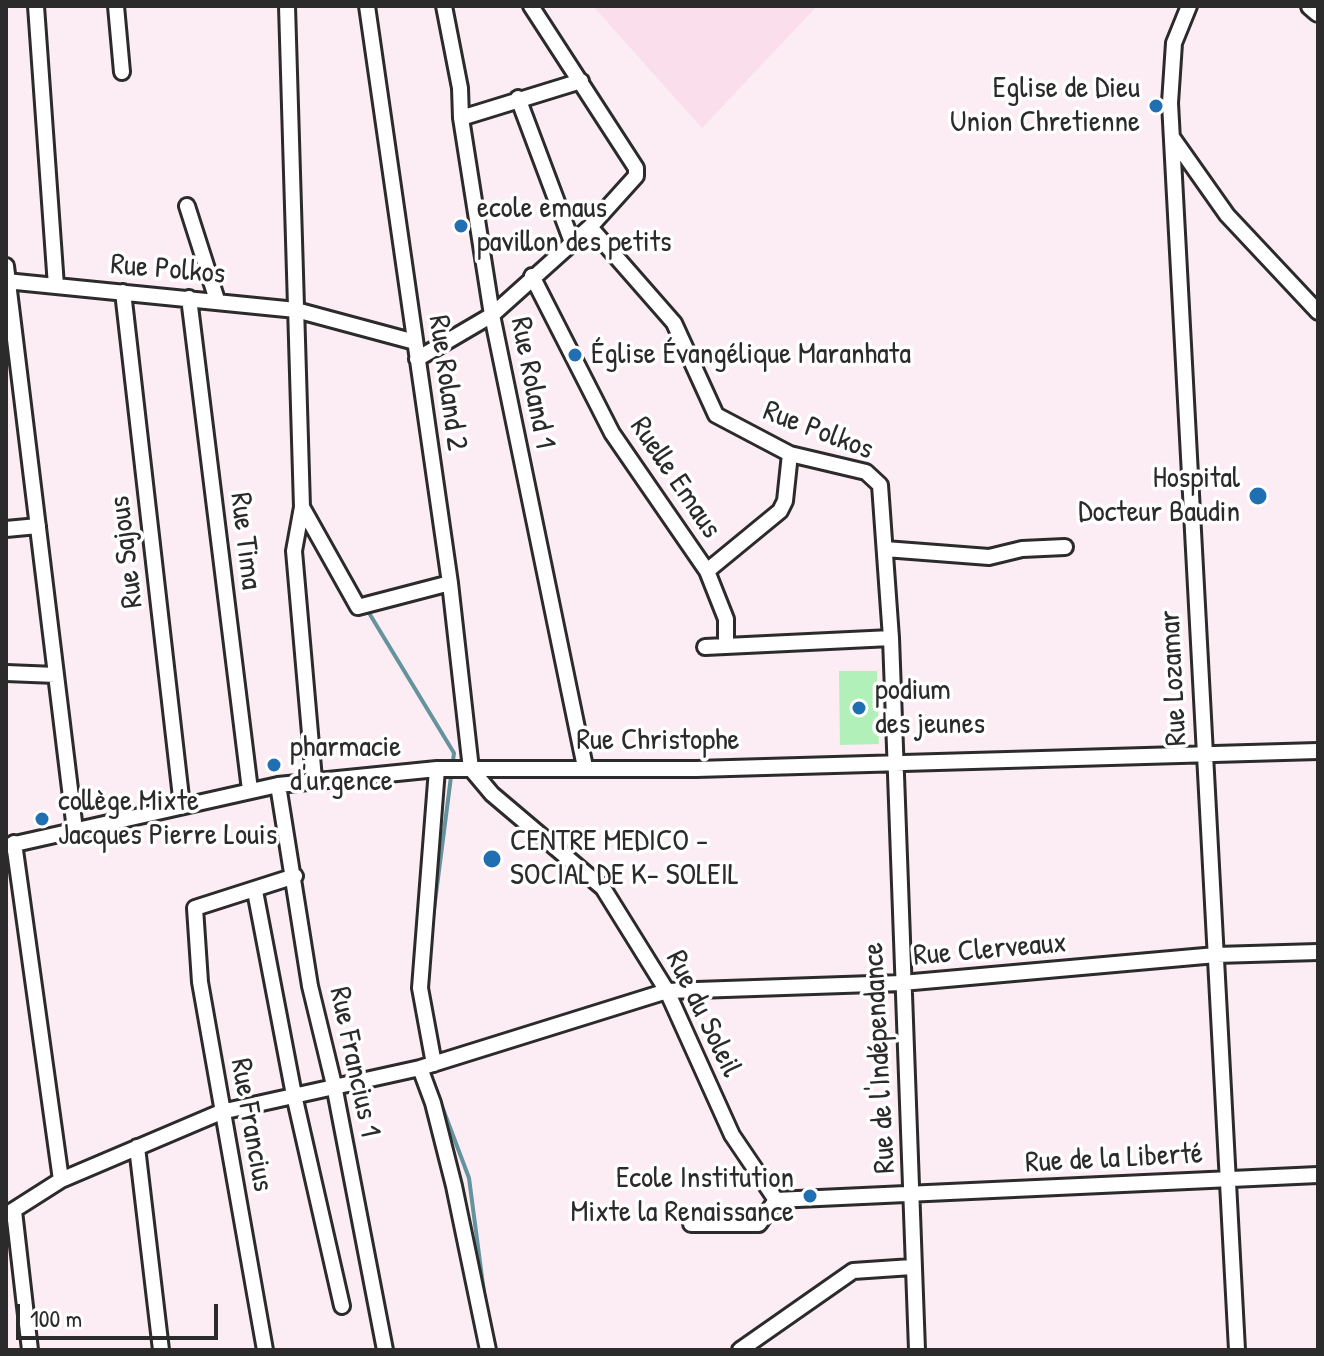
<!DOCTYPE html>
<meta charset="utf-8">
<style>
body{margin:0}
#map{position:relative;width:1324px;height:1356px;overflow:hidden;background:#fcecf3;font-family:"Patrick Hand",sans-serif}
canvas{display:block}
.frame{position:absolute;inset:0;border:8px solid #2b2b2b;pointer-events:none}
.scale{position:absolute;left:16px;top:1304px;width:202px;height:36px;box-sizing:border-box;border:4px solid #2b2b2b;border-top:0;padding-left:10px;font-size:24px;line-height:28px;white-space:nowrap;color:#2b2b2b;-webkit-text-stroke:6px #fff;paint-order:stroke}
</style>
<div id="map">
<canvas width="1324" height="1356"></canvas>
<div class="frame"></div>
<div class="scale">100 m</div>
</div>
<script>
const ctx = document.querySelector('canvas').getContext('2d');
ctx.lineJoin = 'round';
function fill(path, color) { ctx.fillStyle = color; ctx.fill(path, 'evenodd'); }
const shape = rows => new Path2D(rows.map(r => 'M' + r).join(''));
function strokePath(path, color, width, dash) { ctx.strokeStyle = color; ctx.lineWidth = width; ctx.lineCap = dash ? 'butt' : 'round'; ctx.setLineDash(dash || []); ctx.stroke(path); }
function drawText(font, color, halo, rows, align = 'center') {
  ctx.font = font + ' "Patrick Hand",sans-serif'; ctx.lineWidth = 7; ctx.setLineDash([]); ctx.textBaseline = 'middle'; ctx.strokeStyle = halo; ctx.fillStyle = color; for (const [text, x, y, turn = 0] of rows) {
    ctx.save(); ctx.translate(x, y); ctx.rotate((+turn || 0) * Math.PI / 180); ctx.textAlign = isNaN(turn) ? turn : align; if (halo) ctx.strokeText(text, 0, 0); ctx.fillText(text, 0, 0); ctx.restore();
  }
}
fill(shape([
 [593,6,817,6,702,128]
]), '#fadeeb');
fill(shape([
 [839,671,877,671,879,744,840,745]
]), '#b1f1b9');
strokePath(shape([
 [366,608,454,753,430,941],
 [428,1069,469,1178,486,1308]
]), '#64929d', 4);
const minor = shape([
 [36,6,56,286],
 [116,6,122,72],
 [287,6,302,507,294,551,314,779],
 [367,6,450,583,471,769],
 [444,6,460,88,461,118,492,315,585,767],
 [531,6,636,168,636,176,590,227],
 [1189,6,1174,43,1170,103,1237,1350],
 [518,98,572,242],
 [461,118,581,81],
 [1172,137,1227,215,1318,312],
 [187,206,217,300],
 [6,266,75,830],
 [532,276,612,433,707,571,780,511,785,501,790,454],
 [6,281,296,310,415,342],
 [123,292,182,806],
 [189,298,250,790],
 [417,359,492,315,590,227,674,323,716,415,790,454,866,472,880,485,891,638,917,1350],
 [302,507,358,607,450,583],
 [6,529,38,526],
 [885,549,989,557,1022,549,1065,547],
 [707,571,726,619,726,646],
 [705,647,891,638],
 [6,673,56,675],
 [471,769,492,794,603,888,667,991,732,1135,776,1200,1318,1175],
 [278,785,310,986,334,1085,385,1350],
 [14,843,61,1180],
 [6,846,278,785,437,769,696,769,1318,751],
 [255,891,294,1095,342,1306],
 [434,1064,420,988,437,769],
 [420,1068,433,1103,454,1186,488,1350],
 [137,1147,161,1350],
 [14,1211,30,1350],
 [6,1215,61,1180,221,1112,420,1068,667,991,902,983,1216,955,1318,952],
 [691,1224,759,1224,776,1200],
 [265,1350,200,982,195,908,295,876],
 [740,1350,853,1271,912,1267]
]);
const major = shape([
 [1311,6,1318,12]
]);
strokePath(minor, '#2b2b2b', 20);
strokePath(major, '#2b2b2b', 24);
strokePath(minor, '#fff', 14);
strokePath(major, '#fff', 18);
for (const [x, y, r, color] of [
 [1156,106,8,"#1f6fb2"],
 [461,226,8,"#1f6fb2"],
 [575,355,8,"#1f6fb2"],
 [1258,496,10,"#1f6fb2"],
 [859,708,8,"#1f6fb2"],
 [274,765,8,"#1f6fb2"],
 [42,819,8,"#1f6fb2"],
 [492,859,10,"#1f6fb2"],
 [810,1196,8,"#1f6fb2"]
]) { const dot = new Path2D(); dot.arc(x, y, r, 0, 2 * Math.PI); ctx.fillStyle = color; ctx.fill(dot); strokePath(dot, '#fff', 3); }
drawText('30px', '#2b2b2b', '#fff', [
 ["Eglise de Dieu",1140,89,"right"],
 ["Union Chretienne",1140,123,"right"],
 ["ecole emaus",477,209],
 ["pavillon des petits",477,243],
 ["Église Évangélique Maranhata",591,355],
 ["Hospital",1240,479,"right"],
 ["Docteur Baudin",1240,513,"right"],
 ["podium",875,691],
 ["des jeunes",875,725],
 ["pharmacie",290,748],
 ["d'urgence",290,782],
 ["collège Mixte",58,802],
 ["Jacques Pierre Louis",58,836],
 ["CENTRE MEDICO -",510,842],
 ["SOCIAL DE K- SOLEIL",510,876],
 ["Ecole Institution",794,1179,"right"],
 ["Mixte la Renaissance",794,1213,"right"]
], 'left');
drawText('30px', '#2b2b2b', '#fff', [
 ["Rue Polkos",168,270,5],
 ["Rue Roland 2",447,383,82],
 ["Rue Roland 1",532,383,79],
 ["Rue Polkos",818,431,21],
 ["Ruelle Emaus",675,478,56],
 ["Rue Tima",245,541,83],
 ["Rue Sajous",127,552,-97],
 ["Rue Lozamar",1174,678,-93],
 ["Rue Christophe",658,741],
 ["Rue Clerveaux",990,950,-5],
 ["Rue du Soleil",703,1014,64],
 ["Rue de l'Indépendance",880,1058,-93],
 ["Rue Francius 1",354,1062,78],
 ["Rue Francius",251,1125,80],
 ["Rue de la Liberté",1114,1159,-3]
]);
</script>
